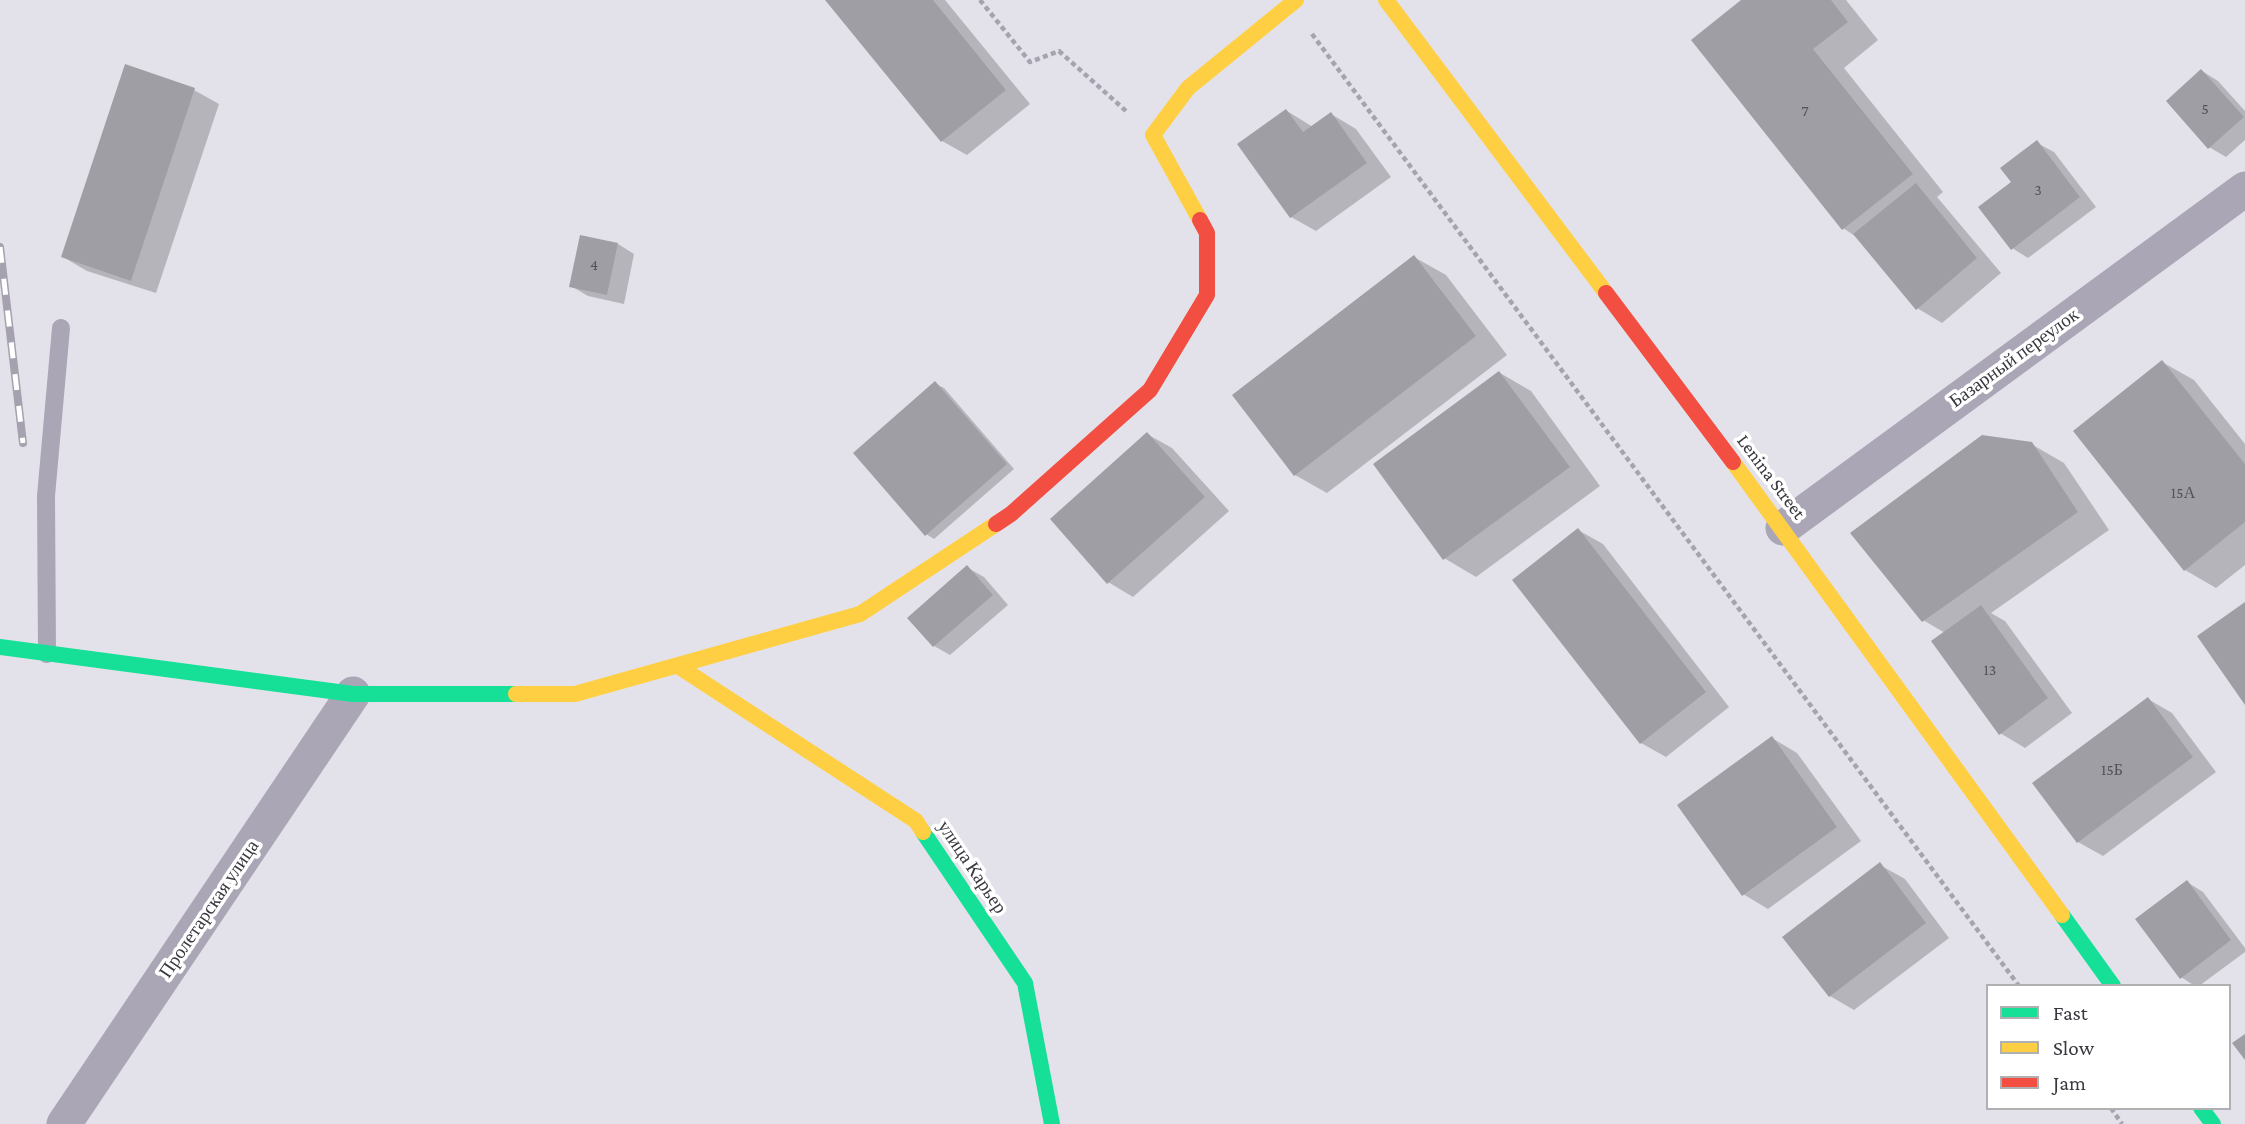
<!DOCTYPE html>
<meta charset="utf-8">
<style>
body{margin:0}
#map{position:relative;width:2245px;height:1124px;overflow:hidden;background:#e3e2ea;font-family:"Crimson Pro",serif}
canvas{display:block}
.legend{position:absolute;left:1986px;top:984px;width:245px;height:126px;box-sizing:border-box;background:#fff;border:2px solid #b0afb2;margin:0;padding:9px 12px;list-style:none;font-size:21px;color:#3a383f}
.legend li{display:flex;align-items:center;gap:14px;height:35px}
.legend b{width:35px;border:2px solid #b0afb2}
</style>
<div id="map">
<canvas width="2245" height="1124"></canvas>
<ul class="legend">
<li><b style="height:9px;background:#16e098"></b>Fast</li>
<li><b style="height:9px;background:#ffcf43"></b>Slow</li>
<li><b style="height:9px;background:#f24e42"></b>Jam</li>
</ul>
</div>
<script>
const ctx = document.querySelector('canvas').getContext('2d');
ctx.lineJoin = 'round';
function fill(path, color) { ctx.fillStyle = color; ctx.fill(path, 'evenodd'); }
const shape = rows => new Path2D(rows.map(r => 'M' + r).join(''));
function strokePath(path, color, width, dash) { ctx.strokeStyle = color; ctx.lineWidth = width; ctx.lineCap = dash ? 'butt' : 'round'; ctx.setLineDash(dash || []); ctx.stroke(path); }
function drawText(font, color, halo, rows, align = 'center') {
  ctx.font = font + ' "Crimson Pro",serif'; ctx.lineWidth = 7; ctx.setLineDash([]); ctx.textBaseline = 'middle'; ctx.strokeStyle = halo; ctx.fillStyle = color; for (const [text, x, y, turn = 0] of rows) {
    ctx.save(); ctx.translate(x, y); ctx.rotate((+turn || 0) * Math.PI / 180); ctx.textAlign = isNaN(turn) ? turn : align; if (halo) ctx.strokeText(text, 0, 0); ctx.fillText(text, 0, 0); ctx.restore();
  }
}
fill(shape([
 [827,0,945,0,1030,104,967,155,942,141],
 [1744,0,1846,0,1878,40,1844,68,1943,192,1937,197,2001,273,1942,323,1917,308,1858,238,1843,228],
 [2202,71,2218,81,2245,111,2245,140,2226,157,2209,147],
 [194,90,219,104,156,293,87,271,63,257],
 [1287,111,1313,127,1331,114,1356,129,1391,177,1316,231,1291,217],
 [2037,143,2054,152,2096,207,2028,258,2012,248,2013,183],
 [618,244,634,254,624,304,588,296,571,286],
 [1414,257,1446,275,1507,355,1327,493,1295,475],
 [2162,362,2194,380,2245,444,2245,565,2216,588,2185,570],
 [1500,373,1531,391,1600,486,1476,577,1444,558],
 [936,384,944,388,1014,469,934,539,926,534],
 [1147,434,1172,448,1229,511,1133,597,1108,582],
 [2031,444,2064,463,2109,530,1991,613,2005,621,2072,713,2025,748,2000,733,1945,633,1923,620],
 [1578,530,1603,544,1729,707,1666,757,1641,743],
 [968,568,984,577,1008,605,950,655,934,646],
 [2148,699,2172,713,2216,772,2103,856,2078,842],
 [1772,738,1797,753,1861,841,1768,909,1743,894],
 [1880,865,1905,879,1949,938,1854,1010,1830,996],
 [2187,882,2203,892,2245,948,2245,952,2199,986,2195,986,2181,977]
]), '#0003');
fill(shape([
 [825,0,933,0,1006,90,941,142],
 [1741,0,1831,0,1848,22,1813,49,1913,174,1842,230,1691,40],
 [125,64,195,88,131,281,61,257],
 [2201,69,2244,117,2208,149,2166,101],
 [1286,109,1303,132,1331,112,1367,163,1290,218,1237,144],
 [2037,140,2080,197,2011,250,1978,207,2011,182,2000,168],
 [1916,183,1977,258,1916,310,1853,234],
 [580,235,618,243,607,295,569,287],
 [1414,255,1476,336,1294,476,1232,395],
 [2162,360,2245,464,2245,522,2184,571,2073,431],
 [1499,371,1570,467,1443,560,1373,464],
 [935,381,1007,464,925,536,853,453],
 [1147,432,1205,497,1107,584,1050,519],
 [1982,435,2032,442,2078,512,1922,622,1850,533],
 [1578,528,1706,692,1640,744,1512,580],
 [967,565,993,595,933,647,907,618],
 [2245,602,2245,705,2197,636],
 [1981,605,2048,698,1999,735,1931,641],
 [2148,697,2193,757,2077,843,2032,783],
 [1772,736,1837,827,1742,896,1677,805],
 [1880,862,1926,923,1829,997,1782,937],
 [2187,880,2231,940,2180,979,2135,919],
 [2245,1034,2245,1060,2232,1043]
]), '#9f9ea4');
strokePath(shape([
 [980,0,1030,62,1059,51,1126,111],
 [1312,34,2019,986],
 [2111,1108,2122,1124]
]), '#a6a2af', 4.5, [5, 3.5]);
strokePath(shape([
 [47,654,46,496,61,328]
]), '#aaa6b6', 18);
strokePath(shape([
 [1783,528,2245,189],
 [64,1124,353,694]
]), '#aaa6b6', 35);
strokePath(shape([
 [0,647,353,694,516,694],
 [923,832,1025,983,1052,1124],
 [2062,915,2113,986],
 [2201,1108,2213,1124]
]), '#16e098', 16);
strokePath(shape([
 [1386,0,1606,293],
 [1200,220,1153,135,1188,88,1296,0],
 [1733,462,2062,915],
 [678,666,916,821,923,832],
 [516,694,575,694,860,614,996,524]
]), '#ffcf43', 16);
strokePath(shape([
 [1606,293,1733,462],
 [996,524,1011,514,1150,390,1207,295,1207,233,1200,220]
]), '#f24e42', 16);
const rail = shape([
 [0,247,23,443]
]);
strokePath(rail, '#a5a1ae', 8);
strokePath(rail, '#fff', 5, [16]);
drawText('16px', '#535258', null, [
 ["5",2205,109],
 ["7",1805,111],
 ["3",2038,190],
 ["4",594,265],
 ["15А",2183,493],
 ["13",1990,670],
 ["15Б",2112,770]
]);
drawText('19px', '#3a383f', '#fff', [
 ["Базарный переулок",2014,358,-36],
 ["Lenina Street",1771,477,53],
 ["улица Карьер",972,867,56],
 ["Пролетарская улица",209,909,-56]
]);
</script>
